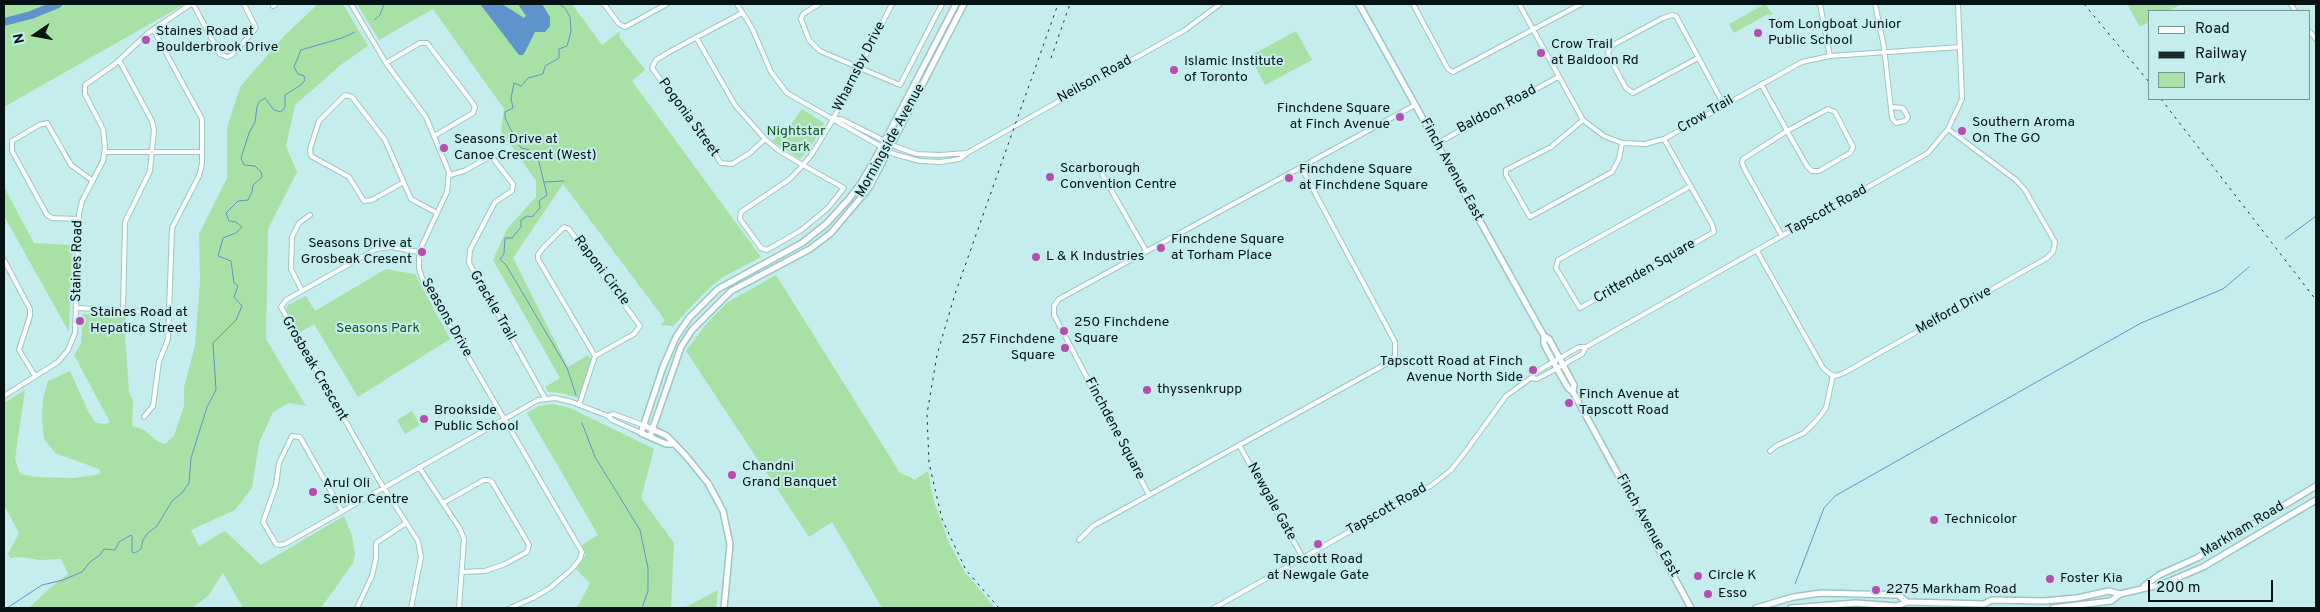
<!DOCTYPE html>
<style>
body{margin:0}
#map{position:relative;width:2320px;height:612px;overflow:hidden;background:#c5edee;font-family:Overpass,sans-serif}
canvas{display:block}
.frame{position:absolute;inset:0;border:5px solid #041213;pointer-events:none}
.legend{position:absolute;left:2148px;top:10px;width:162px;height:90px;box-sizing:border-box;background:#c5edee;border:1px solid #789596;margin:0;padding:6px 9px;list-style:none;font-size:15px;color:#041213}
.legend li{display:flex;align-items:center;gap:10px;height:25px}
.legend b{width:25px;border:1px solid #789596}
.north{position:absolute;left:10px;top:10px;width:50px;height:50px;-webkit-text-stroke:4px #c5edee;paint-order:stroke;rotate:258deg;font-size:14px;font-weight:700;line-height:20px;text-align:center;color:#041213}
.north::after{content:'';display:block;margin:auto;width:18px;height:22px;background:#041213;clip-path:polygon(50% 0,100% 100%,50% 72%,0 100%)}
.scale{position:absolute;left:2148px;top:580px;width:125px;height:22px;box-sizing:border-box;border:2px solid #041213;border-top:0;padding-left:6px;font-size:15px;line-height:18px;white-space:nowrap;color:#041213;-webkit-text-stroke:4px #c5edee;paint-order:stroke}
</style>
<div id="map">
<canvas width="2320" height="612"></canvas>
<div class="frame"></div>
<ul class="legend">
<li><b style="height:6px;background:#fff"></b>Road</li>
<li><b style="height:6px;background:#192a2b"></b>Railway</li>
<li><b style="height:14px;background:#a7e1a6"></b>Park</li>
</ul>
<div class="north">N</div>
<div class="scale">200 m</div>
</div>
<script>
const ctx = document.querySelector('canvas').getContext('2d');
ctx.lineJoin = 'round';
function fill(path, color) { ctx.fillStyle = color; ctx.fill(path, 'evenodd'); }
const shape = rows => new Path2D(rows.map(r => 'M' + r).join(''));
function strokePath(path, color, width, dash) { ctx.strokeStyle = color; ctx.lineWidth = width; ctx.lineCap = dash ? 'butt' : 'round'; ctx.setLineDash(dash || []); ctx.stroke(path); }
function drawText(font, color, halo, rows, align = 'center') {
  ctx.font = font + ' Overpass,sans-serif'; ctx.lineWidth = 4; ctx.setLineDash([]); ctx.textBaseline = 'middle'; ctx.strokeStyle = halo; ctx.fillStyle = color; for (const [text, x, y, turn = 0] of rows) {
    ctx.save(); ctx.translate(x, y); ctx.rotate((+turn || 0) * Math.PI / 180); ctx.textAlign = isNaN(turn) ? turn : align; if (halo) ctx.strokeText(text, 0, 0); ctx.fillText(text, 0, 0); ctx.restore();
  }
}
fill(shape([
 [4,4,185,4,4,107],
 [318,4,343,4,368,46,342,64,295,105,286,146,297,172,268,229,266,339,306,406,289,403,273,412,259,443,252,488,235,510,191,530,199,546,225,531,261,565,344,516,352,536,355,554,353,563,321,608,243,608,223,573,208,596,192,608,29,608,51,587,68,574,61,559,40,560,20,557,10,558,8,554,19,533,4,505,4,403,25,390,15,459,20,474,35,477,75,478,101,474,99,469,55,453,44,439,42,420,43,398,48,381,70,371,89,413,96,423,105,424,110,422,74,355,81,344,83,314,126,317,125,336,129,392,133,401,132,426,144,430,157,441,165,444,174,436,184,406,184,387,195,345,200,281,199,234,227,178,227,128,240,87,284,36],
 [357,4,572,4,602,45,620,31,619,37,644,68,645,70,632,81,761,257,723,277,705,292,673,326,660,325,665,320,563,184,513,258,568,367,588,355,591,360,578,398,562,393,548,392,545,387,560,378,493,260,507,229,536,197,536,181,501,131,504,109,433,9,379,40],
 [1765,4,1773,14,1769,16,1768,14,1734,33,1729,24],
 [2127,4,2182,4,2168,11,2149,11,2149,22,2140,27],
 [1296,31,1312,60,1265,85,1250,56],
 [802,109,824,123,813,143,800,159,772,141,792,123],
 [4,187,34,243,72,245,69,332,4,216],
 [386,269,415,274,450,339,358,397,314,324,299,333,286,309,288,305,306,296,315,311],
 [776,275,900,473,912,478,914,480,928,471,934,501,949,543,964,571,995,608,882,608,832,522,809,537,686,351,707,323,728,302],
 [553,404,570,408,654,449,641,498,674,543,671,608,577,608,590,583,576,569,586,555,582,545,598,535,527,413,539,406],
 [412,411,420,425,405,434,397,420],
 [718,590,716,608,684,608]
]), '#a7e1a6');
fill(shape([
 [480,4,502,4,524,18,526,16,518,4,542,4,550,17,550,26,545,32,535,32,526,50,523,55,519,55]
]), '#5e93cc');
strokePath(shape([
 [559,4,565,8,570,17,571,32,567,46,559,49,559,58,545,66,543,74,528,78,521,86,514,83,511,98,513,108,505,112,505,118,512,132,522,138,522,142,519,145,521,148,530,150,539,162,547,195,539,201,540,208,532,217,527,216,521,220,521,227,512,238,505,238,504,254,500,259,506,265,567,368,576,395],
 [374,20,380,15,384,4],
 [545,182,564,181],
 [2285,239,2316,216],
 [582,423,595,457,640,530,648,568,648,591,642,608],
 [1795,584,1824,508,1835,496,2141,323,2223,289,2249,267],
 [7,608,42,585,63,580,82,572,90,562,100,555,104,549,115,550,119,542,131,535,132,536,132,552,135,553,141,549,143,540,148,533,157,526,172,501,182,493,189,483,191,458,207,407,216,390,213,343,236,320,242,306,234,297,238,286,234,283,231,261,218,256,223,238,236,233,242,227,236,222,229,221,226,213,238,201,248,200,252,192,253,185,262,177,261,172,255,166,244,165,241,158,249,133,255,122,257,107,259,102,265,98,274,110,281,112,285,107,285,95,301,85,305,80,304,76,298,74,294,67,301,50,342,38,355,32]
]), '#5e93cc', 1);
strokePath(shape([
 [4,22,31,15,58,4]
]), '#5e93cc', 8);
const minor = shape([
 [193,4,220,54,227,57,232,55,256,28,244,4],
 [351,4,386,63,426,117,449,172,447,192,419,252,419,268,422,278,582,552,580,559,572,569,550,588,533,598,510,608],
 [604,4,619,24,625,27,667,4],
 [737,4,752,28,771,72,787,93,894,154,920,161,940,162,960,159,967,153,1185,30,1220,4],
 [819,4,803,14,801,19,809,40,820,51,900,85,942,4],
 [1413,4,1448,69,1453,72,1581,4],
 [1519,4,1583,120,1604,136,1622,143,1645,144,1664,139,1802,62,1830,56,1960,47],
 [1820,4,1830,56],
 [1875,4,1884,47,1892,118,1896,123,1905,121,1908,117,1903,108,1891,107],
 [2291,4,2295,11],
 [273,6,276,4],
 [742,13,669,52,656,60,652,68,721,163,732,164,750,153,765,139],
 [2309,31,2316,39],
 [696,37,735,105,765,139,778,150,796,161,810,169,844,188,827,209,800,231,767,250,761,248,740,219,741,212,790,179,803,165,812,154,831,123,892,4],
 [1698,58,1633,93,1626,88,1610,59,1608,52,1613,45,1663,18,1672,15,1676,16,1724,105],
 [119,60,152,121,154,130,150,171,125,222,123,311],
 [386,63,420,43,427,43,472,102,475,107,473,113,434,136],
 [1761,84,1764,89,1765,91,1785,127,1787,131,1807,166,1812,171,1819,171,1843,157,1850,153,1853,147,1835,112,1828,109,1787,131,1743,159,1742,163,1745,170,1782,236],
 [835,119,841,119,897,147,917,154,939,155,967,153],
 [1583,120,1551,147,1506,170,1506,175,1530,217,1612,172,1619,159,1622,143],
 [1664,139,1712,224,1714,232,1580,308,1556,268,1558,260,1691,186],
 [1436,144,1558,77],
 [105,152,202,152],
 [1102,174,1146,251],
 [450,175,464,171,491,156,513,184,512,191,495,202,470,250,469,263,545,398],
 [402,183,372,200,364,201,349,177,311,156,310,149,319,121,345,95,352,97,385,140,411,199,437,213],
 [78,219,52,218,47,215,12,151,12,141,39,125,47,123,71,165,93,181],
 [1757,251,1823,368,1830,374,1836,376,1844,373,2047,258,2053,252,2055,242,2025,190,2016,180,1948,129],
 [4,260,30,309,30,316,19,350,35,376],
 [302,291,291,269,292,237,299,223,310,215],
 [77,308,168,313],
 [1531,378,1537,379,1563,365,1582,354,1586,347],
 [4,396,58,362,68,350,75,333,79,214,82,201,103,161,105,147,103,129,85,94,85,85,115,64,148,33,191,4],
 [579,405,595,356,634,334,640,326,569,229,564,227,543,248,538,255,538,259,595,356],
 [608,416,613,414,643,425],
 [144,417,153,406,159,362,168,339,172,228,199,176,202,164,202,119,153,29],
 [1239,445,1303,558],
 [1770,451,1776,446,1804,433,1817,420,1826,408,1833,375],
 [419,467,460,529,464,539,459,608],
 [1149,495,1054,315,1054,306,1059,299,1415,105],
 [443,503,484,480,489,480,492,482,529,545,527,552,505,564,485,571,462,572],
 [342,511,300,437,292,436,279,463,276,485,263,522,276,544,279,545,285,544,538,400,555,398,572,402,608,416,612,420,641,433],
 [1079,540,1093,526,1386,364,1395,356,1395,342,1301,167],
 [357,608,372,576,376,558,376,543,406,523],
 [411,608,421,557,418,541,380,482,281,307,286,300,376,249,391,247,419,252],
 [1214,608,1432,485,1451,470,1466,451,1506,396,1531,378,1534,373,1579,347,1586,347,1928,153,1948,129,1962,99,1958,4]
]);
const major = shape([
 [1359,4,1544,336,1544,344,1560,374,1568,388,1573,392],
 [1544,336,1549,339,1574,385,1573,392,1691,608],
 [643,425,667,436,686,456,708,483,723,511,730,544,724,608],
 [650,436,681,347,692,330,731,291,810,249,831,233,869,188,964,4],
 [673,444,666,444,641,433,663,367,676,337,689,318,718,289,802,243,826,224,848,200,861,183,879,152,956,4],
 [2144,586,2159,575,2197,558,2316,486],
 [1756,608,1793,597,1821,593,1898,595,1907,602],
 [1791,608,1856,603,1897,606,1907,602,1984,604,1992,600,2044,601,2077,598,2109,591,2120,594],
 [2053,608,2111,601,2120,594,2163,584,2203,567,2316,500]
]);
strokePath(minor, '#9dc4c5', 6);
strokePath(major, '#9dc4c5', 8);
strokePath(minor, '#fff', 4);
strokePath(major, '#fff', 5);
strokePath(shape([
 [2084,4,2149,82],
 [1051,58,1070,4],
 [2161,99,2316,300],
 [999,608,966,570,942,519,929,463,927,414,937,355,955,294,1058,4]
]), '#192a2b', 1, [2.5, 5]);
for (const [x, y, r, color] of [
 [1758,33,5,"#b74dae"],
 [146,40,5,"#b74dae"],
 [1541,53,5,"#b74dae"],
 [1174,70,5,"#b74dae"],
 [1400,117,5,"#b74dae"],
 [1962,131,5,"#b74dae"],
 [444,148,5,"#b74dae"],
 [1050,177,5,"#b74dae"],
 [1289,178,5,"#b74dae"],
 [1161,248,5,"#b74dae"],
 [422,252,5,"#b74dae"],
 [1036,257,5,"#b74dae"],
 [80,321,5,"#b74dae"],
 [1064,331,5,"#b74dae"],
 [1065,348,5,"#b74dae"],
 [1533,370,5,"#b74dae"],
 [1147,390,5,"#b74dae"],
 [1569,403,5,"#b74dae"],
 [424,419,5,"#b74dae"],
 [732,475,5,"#b74dae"],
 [313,492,5,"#b74dae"],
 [1934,520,5,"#b74dae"],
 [1318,544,5,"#b74dae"],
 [1698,576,5,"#b74dae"],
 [2050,579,5,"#b74dae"],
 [1876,590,5,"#b74dae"],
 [1708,594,5,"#b74dae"]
]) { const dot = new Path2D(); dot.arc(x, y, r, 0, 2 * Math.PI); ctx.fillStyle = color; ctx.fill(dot); strokePath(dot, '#c5edee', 2); }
drawText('14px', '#041213', '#c5edee', [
 ["Tom Longboat Junior",1768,25],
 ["Public School",1768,41],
 ["Staines Road at",156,32],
 ["Boulderbrook Drive",156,48],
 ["Crow Trail",1551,45],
 ["at Baldoon Rd",1551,61],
 ["Islamic Institute",1184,62],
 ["of Toronto",1184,78],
 ["Finchdene Square",1390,109,"right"],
 ["at Finch Avenue",1390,125,"right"],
 ["Southern Aroma",1972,123],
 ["On The GO",1972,139],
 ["Seasons Drive at",454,140],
 ["Canoe Crescent (West)",454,156],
 ["Scarborough",1060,169],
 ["Convention Centre",1060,185],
 ["Finchdene Square",1299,170],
 ["at Finchdene Square",1299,186],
 ["Finchdene Square",1171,240],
 ["at Torham Place",1171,256],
 ["Seasons Drive at",412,244,"right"],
 ["Grosbeak Cresent",412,260,"right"],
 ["L & K Industries",1046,257],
 ["Staines Road at",90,313],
 ["Hepatica Street",90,329],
 ["250 Finchdene",1074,323],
 ["Square",1074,339],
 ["257 Finchdene",1055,340,"right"],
 ["Square",1055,356,"right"],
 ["Tapscott Road at Finch",1523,362,"right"],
 ["Avenue North Side",1523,378,"right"],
 ["thyssenkrupp",1157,390],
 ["Finch Avenue at",1579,395],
 ["Tapscott Road",1579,411],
 ["Brookside",434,411],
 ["Public School",434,427],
 ["Chandni",742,467],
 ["Grand Banquet",742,483],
 ["Arul Oli",323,484],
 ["Senior Centre",323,500],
 ["Technicolor",1944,520],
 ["Tapscott Road",1318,560,"center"],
 ["at Newgale Gate",1318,576,"center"],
 ["Circle K",1708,576],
 ["Foster Kia",2060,579],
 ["2275 Markham Road",1886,590],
 ["Esso",1718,594]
], 'left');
drawText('14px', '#041213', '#c5edee', [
 ["Wharnsby Drive",860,67,-63],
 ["Neilson Road",1095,80,-29],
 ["Baldoon Road",1497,110,-28],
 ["Crow Trail",1706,115,-30],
 ["Pogonia Street",688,118,54],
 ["Morningside Avenue",891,141,-61],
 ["Finch Avenue East",1451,170,61],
 ["Tapscott Road",1827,211,-29],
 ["Staines Road",78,261,-89],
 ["Raponi Circle",601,271,53],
 ["Crittenden Square",1645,272,-30],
 ["Grackle Trail",492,306,60],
 ["Melford Drive",1954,311,-29],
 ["Seasons Drive",446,318,60],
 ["Grosbeak Crescent",314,369,60],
 ["Finchdene Square",1114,429,62],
 ["Newgale Gate",1271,502,61],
 ["Tapscott Road",1387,510,-30],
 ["Finch Avenue East",1647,526,61],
 ["Markham Road",2243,530,-31]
]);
drawText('14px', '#17531c', '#c5edee', [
 ["Nightstar",796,132],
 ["Park",796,148],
 ["Seasons Park",378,329]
]);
</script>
